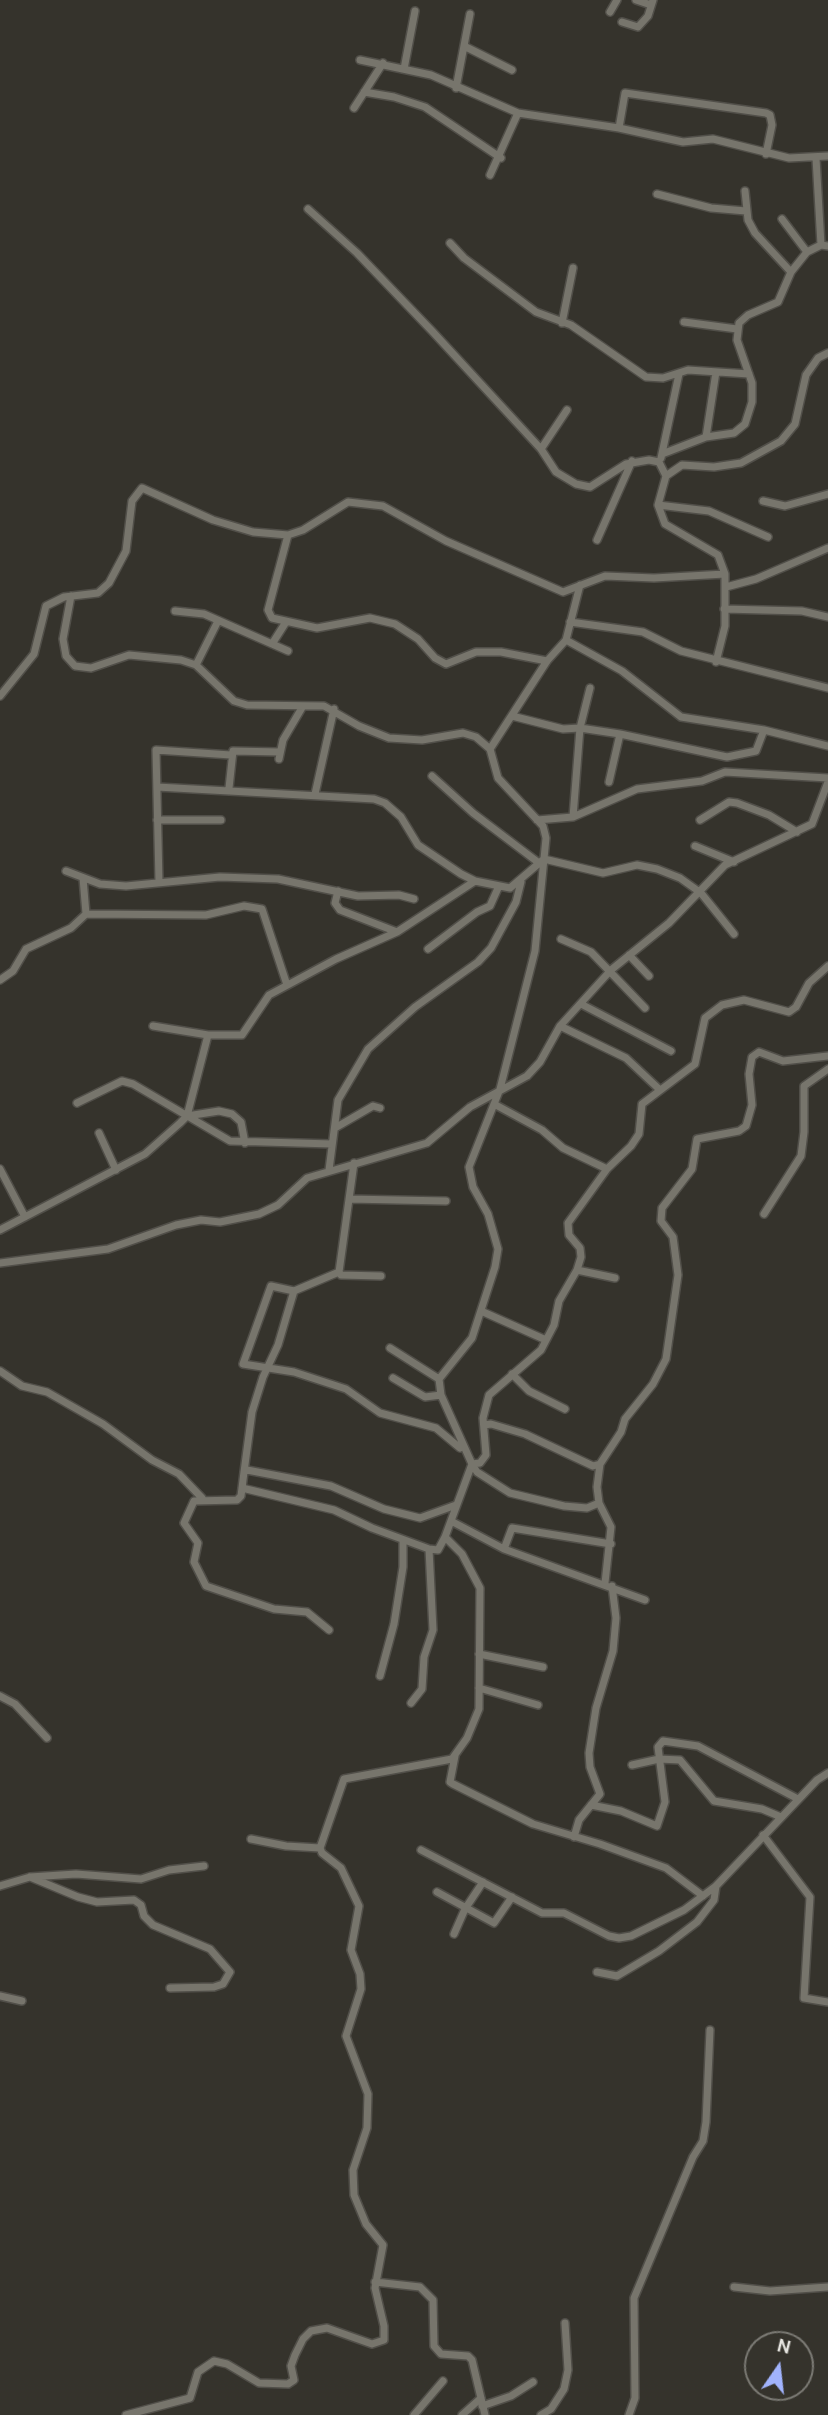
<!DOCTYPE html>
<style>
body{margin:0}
#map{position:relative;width:828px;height:2415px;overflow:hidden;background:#35332c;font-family:Overpass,sans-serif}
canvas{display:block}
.north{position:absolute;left:744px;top:2331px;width:70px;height:70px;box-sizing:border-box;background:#35332c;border:2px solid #7b7a74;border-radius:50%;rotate:14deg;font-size:19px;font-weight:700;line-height:28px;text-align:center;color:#e5e4df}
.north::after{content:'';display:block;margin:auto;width:24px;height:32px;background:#a1b3fd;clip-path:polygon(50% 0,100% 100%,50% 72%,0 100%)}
</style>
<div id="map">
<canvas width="828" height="2415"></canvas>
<div class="north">N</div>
</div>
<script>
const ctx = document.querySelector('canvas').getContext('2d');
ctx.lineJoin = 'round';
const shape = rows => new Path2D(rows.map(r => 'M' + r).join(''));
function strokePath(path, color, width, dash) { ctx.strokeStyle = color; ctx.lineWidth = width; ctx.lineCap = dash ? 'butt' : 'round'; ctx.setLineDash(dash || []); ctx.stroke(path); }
const street = shape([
 [636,0,651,5],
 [610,12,617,0],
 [622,22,638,27,648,16,653,0],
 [464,46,512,70],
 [360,60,431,75,518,113,619,128,683,142,713,139,789,158,828,156],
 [404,69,415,11],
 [456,88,470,14],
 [364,92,394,97,425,107,501,158],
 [354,108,383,63],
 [619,128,625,93,766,113,770,115,772,125,766,154],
 [816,158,821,245],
 [490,175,518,113],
 [745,191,748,220,755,233,791,272],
 [657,194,711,208,746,211],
 [308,209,357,253,432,331,541,449,556,472,576,484,590,487,626,464,649,460,659,462,666,476],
 [782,219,807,252],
 [450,243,464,258,536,312,571,325,646,377,663,378,688,370,749,374],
 [684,322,737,329],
 [562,323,573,268],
 [706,437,716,372],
 [541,449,567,410],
 [662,454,706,437,734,433,745,424,752,402,752,383,737,340,739,323,748,315,778,302,791,272,807,252,821,245,828,246],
 [661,458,679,374],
 [763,501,785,506,828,494],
 [658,505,709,511,768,537],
 [288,535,268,610,272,618,317,628,370,618,395,624,418,639,435,658,446,664,476,652,501,652,547,661],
 [597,540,632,461],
 [726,587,756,579,828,548],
 [71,596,63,639,66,656,75,666,91,668,129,655,181,660,196,665,234,701,247,705,324,706,359,726,389,738,422,740,463,733,476,737,490,749,498,778,543,826,546,838,535,951,500,1089,469,1167,473,1187,488,1214,498,1249,495,1267,472,1338,439,1379,441,1395,472,1464,480,1463,486,1455,483,1418,489,1395,541,1350,554,1325,559,1301,577,1270,581,1257,580,1248,569,1235,568,1223,607,1169,631,1146,639,1134,642,1104,695,1064,705,1018,722,1005,744,1000,789,1012,796,1007,809,983,828,966],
 [724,609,802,611,828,617],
 [175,611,204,614,288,651],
 [570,622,643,632,681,651,828,688],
 [566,640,622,671,681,717,764,730,828,746],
 [272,644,286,622],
 [716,662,725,626,725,574],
 [196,665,218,621],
 [0,696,34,654,46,606,64,597,98,593,109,583,126,551,132,501,142,488,213,520,253,532,288,535,303,530,348,502,383,506,446,541,563,592,605,576,654,578,725,574,718,555,665,524,658,505,666,476,682,465,714,467,741,463,781,441,795,424,806,375,818,358,828,353],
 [512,716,563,729,580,728,620,734,727,757,756,751,764,730],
 [490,749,547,661,566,640,580,585],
 [279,759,283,740,303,706],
 [432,776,473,813,539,863],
 [609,782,620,734],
 [157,787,374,799,385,803,401,817,418,845,461,874,475,881,510,888,544,859,603,873,637,865,657,869,680,878,701,893,734,934],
 [229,788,233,751,280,752],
 [315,794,334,709],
 [573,817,580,728,590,688],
 [157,820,221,820],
 [537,820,573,817,637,789,702,781,725,772,828,778],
 [700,820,729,802,737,803,769,815,797,832],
 [695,846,734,862],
 [66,871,100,884,126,886,220,877,278,879,358,896,399,895,414,899],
 [83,878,86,914],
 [159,882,156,750,231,755],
 [338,891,335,903,340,910,397,932],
 [561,939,591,952,645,1008],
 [428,949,477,912,490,906,499,886],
 [629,955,649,976],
 [0,980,13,971,26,949,71,928,86,914,206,915,244,906,262,909,287,985],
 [581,1004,671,1051],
 [153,1026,208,1035],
 [560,1026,626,1058,660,1090],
 [77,1103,122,1081,133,1084,230,1141,332,1144],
 [494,1104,542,1130,563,1148,607,1169],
 [187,1116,219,1111,232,1114,241,1122,245,1143],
 [335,1128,373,1106,380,1108],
 [99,1133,116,1170],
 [354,1163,339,1272,341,1275,381,1276],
 [0,1169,25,1217],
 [329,1170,338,1100,368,1049,415,1007,478,962,491,948,516,902,521,882],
 [349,1199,446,1201],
 [764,1214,801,1156,804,1132,804,1086,828,1069],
 [0,1230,145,1154,180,1123,187,1116,208,1035,242,1035,269,995,336,959,397,932,475,881],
 [0,1263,108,1249,176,1225,201,1220,220,1222,259,1214,278,1205,307,1178,427,1143,470,1107,527,1076,540,1062,560,1026,611,970,669,923,725,865,812,824,828,782],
 [577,1270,615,1278],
 [339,1272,294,1291,271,1286,243,1364,294,1372,346,1389,380,1413,436,1428,460,1448],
 [481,1311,546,1340],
 [390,1348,439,1379],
 [0,1371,22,1386,47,1392,103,1424,152,1460,179,1474,202,1498],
 [512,1374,529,1391,565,1409],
 [393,1378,425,1397,441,1395],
 [484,1425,491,1424,525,1434,593,1466,600,1464],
 [244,1472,252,1412,263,1377,278,1345,294,1291],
 [242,1488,334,1510,372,1528,429,1549,438,1550,445,1537],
 [451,1521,504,1549,645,1600],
 [504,1549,512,1528,611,1544],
 [605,1583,611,1527,599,1503,597,1487,600,1464,621,1432,625,1419,653,1384,666,1359,678,1275,673,1237,661,1221,662,1208,692,1169,697,1139,739,1131,746,1126,752,1105,749,1074,752,1057,759,1052,783,1061,828,1056],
 [329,1630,307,1612,274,1609,206,1586,194,1562,198,1543,184,1523,194,1501,237,1500,241,1496,244,1472,247,1470,331,1486,384,1509,420,1518,456,1505],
 [479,1654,543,1667],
 [380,1676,394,1624,403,1567,403,1540],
 [479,1688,538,1705],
 [0,1696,15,1704,47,1738],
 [411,1703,422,1689,424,1657,433,1630,429,1549],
 [455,1756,450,1782,453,1784,533,1824,600,1844,666,1868,703,1896],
 [632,1765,659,1759,680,1760,714,1801,762,1809,781,1817],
 [591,1805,621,1811,657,1826,665,1802,658,1747,663,1741,698,1746,798,1799],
 [763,1835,810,1897,804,1998,828,2002],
 [574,1837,579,1820,600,1794,590,1767,589,1753,596,1708,613,1651,616,1618,612,1586],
 [251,1839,286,1846,320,1848],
 [421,1850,542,1913,564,1913,609,1936,619,1938,631,1936,684,1910,716,1886,817,1780,828,1773],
 [30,1877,78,1897,97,1902,134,1900,141,1905,144,1916,153,1925,210,1949,230,1972,223,1984,214,1987,170,1988],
 [0,1886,30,1877,76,1874,141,1879,169,1870,204,1866],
 [437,1892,494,1923,512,1897],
 [454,1934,465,1909,483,1882],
 [597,1972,617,1976,659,1951,697,1922,714,1900,716,1886],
 [0,1996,22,2001],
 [375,2282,420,2287,433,2300,434,2346,441,2354,468,2356,472,2360,485,2415],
 [734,2287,770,2291,828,2287],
 [482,2406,511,2396,533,2382],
 [126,2415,190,2398,198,2372,214,2361,227,2364,259,2383,288,2384,294,2380,291,2366,295,2355,303,2339,311,2331,327,2328,372,2344,384,2340,384,2326,375,2288,383,2245,366,2224,354,2195,353,2170,367,2128,368,2094,346,2036,361,1989,360,1974,351,1950,359,1906,341,1868,322,1853,320,1848,344,1779,452,1759,467,1738,479,1709,480,1588,462,1554,445,1537,472,1464,477,1472,510,1493,564,1506,587,1508,599,1503],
 [414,2415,443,2381],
 [462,2415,481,2398],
 [541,2415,551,2409,564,2389,568,2370,565,2323],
 [629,2415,635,2398,634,2298,693,2157,703,2141,706,2122,710,2030]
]);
strokePath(street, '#514f49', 10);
strokePath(street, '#77756c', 7);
</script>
